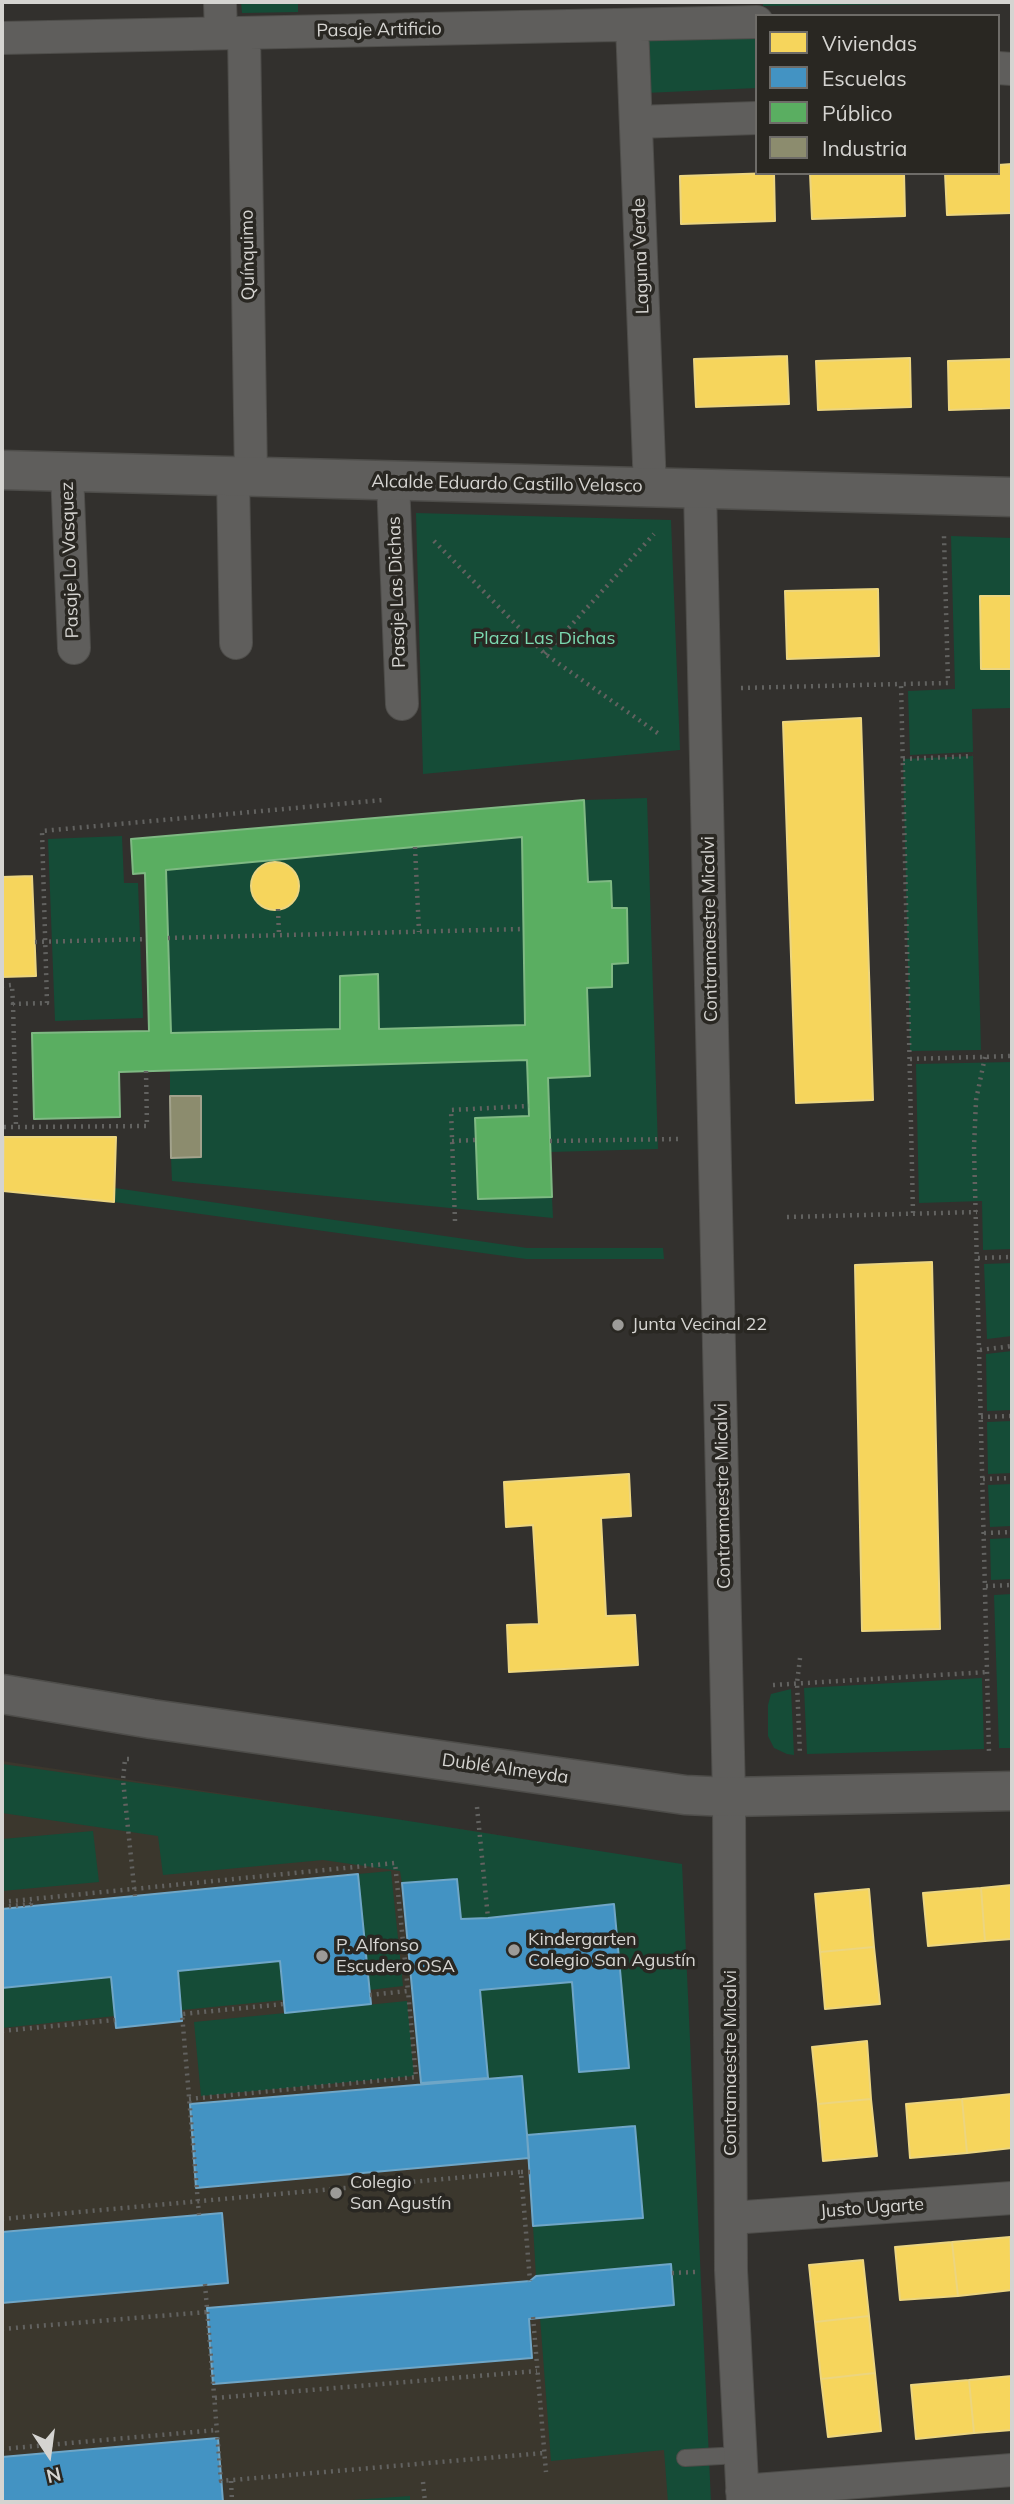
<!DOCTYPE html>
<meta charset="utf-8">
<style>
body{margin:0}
#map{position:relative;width:1014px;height:2504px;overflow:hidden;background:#32302d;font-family:Mulish,sans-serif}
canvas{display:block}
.frame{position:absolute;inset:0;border:4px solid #d5d4d1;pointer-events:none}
.legend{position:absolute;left:755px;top:14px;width:245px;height:161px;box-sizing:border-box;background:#292722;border:2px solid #6e6c68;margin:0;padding:9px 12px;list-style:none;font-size:21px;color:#d5d4d1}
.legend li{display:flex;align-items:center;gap:14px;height:35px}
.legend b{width:35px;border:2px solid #6e6c68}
.north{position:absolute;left:14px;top:2420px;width:70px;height:70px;-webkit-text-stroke:5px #292722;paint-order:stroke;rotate:167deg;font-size:19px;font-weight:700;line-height:28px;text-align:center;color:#d5d4d1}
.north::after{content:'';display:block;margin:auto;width:24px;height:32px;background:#d5d4d1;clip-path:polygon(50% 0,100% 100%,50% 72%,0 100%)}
</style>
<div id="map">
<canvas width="1014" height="2504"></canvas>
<div class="frame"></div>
<ul class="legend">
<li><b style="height:19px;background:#f6d55c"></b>Viviendas</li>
<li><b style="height:19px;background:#4393c3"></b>Escuelas</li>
<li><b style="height:19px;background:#5aae61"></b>Público</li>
<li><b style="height:19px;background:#8c8c6e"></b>Industria</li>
</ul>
<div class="north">N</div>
</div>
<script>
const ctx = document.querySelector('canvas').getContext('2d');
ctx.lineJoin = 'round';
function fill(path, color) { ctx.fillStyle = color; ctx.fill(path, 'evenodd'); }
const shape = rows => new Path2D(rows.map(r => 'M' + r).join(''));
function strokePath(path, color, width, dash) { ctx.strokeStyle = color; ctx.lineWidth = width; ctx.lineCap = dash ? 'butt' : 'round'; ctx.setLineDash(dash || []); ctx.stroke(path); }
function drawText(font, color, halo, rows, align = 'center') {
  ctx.font = font + ' Mulish,sans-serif'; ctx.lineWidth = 7; ctx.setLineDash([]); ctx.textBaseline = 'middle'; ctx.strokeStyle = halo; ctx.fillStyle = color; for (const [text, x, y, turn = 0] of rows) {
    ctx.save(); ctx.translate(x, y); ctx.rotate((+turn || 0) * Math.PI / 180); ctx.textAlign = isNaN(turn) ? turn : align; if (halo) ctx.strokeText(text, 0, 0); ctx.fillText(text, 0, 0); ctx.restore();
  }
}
fill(shape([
 [2,1761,480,1832,673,1865,688,2502,2,2502]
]), '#3b372d');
fill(shape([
 [241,2,298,2,298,12,242,13],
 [763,2,929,2,929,4,763,6],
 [642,29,757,29,757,88,645,93],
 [416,513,671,520,680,750,423,774],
 [951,536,1012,538,1012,596,981,596,981,669,1012,669,1012,708,972,709,973,752,910,755,908,691,955,689],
 [973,756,981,1050,910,1051,903,759],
 [647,798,658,1149,550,1152,548,1078,589,1076,587,988,612,987,612,964,628,963,627,908,612,908,610,881,588,882,584,800],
 [122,836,124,883,138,883,143,1018,55,1021,48,839],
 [522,837,525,1025,379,1029,378,974,340,976,340,1029,171,1033,166,870],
 [527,1060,529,1116,475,1118,478,1199,552,1197,553,1218,172,1181,171,1158,201,1157,201,1096,170,1096,170,1071],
 [1012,1062,1012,1249,983,1250,982,1201,919,1203,916,1064],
 [115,1188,527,1248,663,1248,664,1259,526,1259,114,1202],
 [1012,1263,1012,1336,987,1339,984,1264],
 [1012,1351,1012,1410,987,1411,986,1354],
 [1012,1421,1012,1473,988,1474,987,1422],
 [1012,1484,1012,1526,990,1527,988,1485],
 [1012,1538,1012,1579,991,1580,990,1539],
 [1012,1594,1012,1748,999,1748,994,1595],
 [982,1678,984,1749,807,1754,804,1688],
 [791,1689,794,1755,787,1754,774,1748,768,1736,768,1705,771,1694],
 [2,1764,396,1819,682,1864,711,2502,668,2502,664,2450,551,2461,540,2317,653,2266,536,2276,533,2226,642,2217,635,2127,527,2135,522,2076,488,2078,480,1990,572,1982,614,1904,488,1918,461,1919,457,1880,402,1883,400,1871,323,1860,163,1875,158,1836,2,1813],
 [93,1831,99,1882,2,1891,2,1839],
 [391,1871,403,1986,369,1990,358,1874],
 [280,1961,284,2000,182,2010,178,1971],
 [111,1977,115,2016,2,2028,2,1988],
 [407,2001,414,2076,201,2096,194,2022],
 [410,2496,410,2502,324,2502]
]), '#154c37');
const homes = shape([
 [1012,164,1012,213,947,215,945,173,998,173,998,165,1012,164],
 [774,173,775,221,681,224,680,176,774,173],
 [810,173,904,173,905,216,812,219,810,173],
 [787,356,789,404,696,407,694,359,787,356],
 [910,358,911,407,818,410,816,361,910,358],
 [1012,359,1012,408,949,410,948,361,1012,359],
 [878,589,879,656,787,659,785,591,878,589],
 [980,596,1012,596,1012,669,981,669,980,596],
 [861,718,873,1100,796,1103,783,722,861,718],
 '251 886a24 24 0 1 1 48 0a24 24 0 1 1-48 0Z',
 [32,876,36,976,2,977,2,877,32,876],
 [4,1137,116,1137,114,1202,3,1191,4,1137],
 [932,1262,940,1629,862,1631,855,1265,932,1262],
 [629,1474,631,1516,601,1518,606,1616,635,1615,638,1665,509,1672,507,1625,539,1624,533,1525,506,1527,504,1482,629,1474],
 [1012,1885,1012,1939,985,1941,981,1888,1012,1885],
 [981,1888,985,1941,928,1946,923,1893,981,1888],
 [869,1889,874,1947,820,1952,815,1894,869,1889],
 [874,1947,880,2004,825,2009,820,1952,874,1947],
 [867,2041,871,2099,818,2104,812,2047,867,2041],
 [1012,2094,1012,2148,967,2153,962,2099,1012,2094],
 [871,2099,877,2156,823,2161,818,2104,871,2099],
 [962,2099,967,2153,910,2158,906,2104,962,2099],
 [1010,2237,1012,2290,958,2296,952,2242,1010,2237],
 [952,2242,958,2296,900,2300,895,2247,952,2242],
 [863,2260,869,2316,815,2322,809,2265,863,2260],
 [869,2316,875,2373,821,2379,815,2322,869,2316],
 [875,2373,881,2431,828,2437,821,2379,875,2373],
 [1012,2376,1012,2430,974,2433,969,2380,1012,2376],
 [969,2380,974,2433,916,2439,911,2385,969,2380]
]);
fill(homes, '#f6d55c');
strokePath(homes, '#ecd57f', 2);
const schools = shape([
 [358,1874,371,2004,285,2013,280,1961,178,1971,182,2021,116,2028,111,1977,2,1988,2,1909,358,1874],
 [457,1879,461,1919,488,1918,614,1904,629,2068,579,2072,572,1982,480,1990,488,2078,421,2083,402,1883,457,1879],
 [522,2076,529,2158,196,2188,190,2104,522,2076],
 [635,2126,643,2218,533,2226,527,2135,635,2126],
 [222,2213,228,2283,2,2303,2,2232,222,2213],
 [671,2264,674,2305,529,2319,532,2358,213,2384,207,2308,530,2281,536,2276,671,2264],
 [218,2438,223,2502,2,2502,2,2457,218,2438]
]);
fill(schools, '#4393c3');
strokePath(schools, '#6fa6c7', 2);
const public = shape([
 [584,800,588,882,611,881,612,908,627,908,628,963,612,964,612,987,587,988,590,1076,548,1078,552,1197,478,1199,475,1118,529,1116,527,1060,119,1072,120,1117,34,1119,32,1033,149,1031,145,873,133,874,131,839,584,800],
 [522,837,525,1025,379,1029,378,974,340,976,340,1029,171,1033,166,870,522,837]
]);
fill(public, '#5aae61');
strokePath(public, '#7fb983', 2);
const industry = shape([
 [170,1096,201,1096,201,1157,171,1158,170,1096]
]);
fill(industry, '#8c8c6e');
strokePath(industry, '#a2a28c', 2);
const service = shape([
 [685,2458,739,2455]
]);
const minor = shape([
 [220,2,221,33],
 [632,25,650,488],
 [244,33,251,477],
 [2,38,757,22],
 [998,68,1012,69],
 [636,122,757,118],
 [67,472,74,648],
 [233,476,236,643],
 [393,481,402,704],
 [700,489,729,1797,731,2270,743,2502],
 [731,2218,1012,2198],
 [742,2491,1012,2470]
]);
const secondary = shape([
 [2,470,1012,497],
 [2,1694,152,1719,685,1795,729,1797,1012,1791]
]);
strokePath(service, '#4e4d4a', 18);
strokePath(minor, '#4e4d4a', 34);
strokePath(secondary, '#4e4d4a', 41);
strokePath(shape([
 [434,541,545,654,659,734],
 [545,654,654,534],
 [741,688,901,684],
 [903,759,973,756],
 [1011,803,1012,803],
 [415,847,419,932],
 [278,909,279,935],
 [168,938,523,929],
 [35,942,147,939],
 [2,986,12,985,13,1004],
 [985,1057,976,1100,974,1148,989,1752],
 [910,1059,1012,1056],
 [146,1071,147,1126,16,1127,13,1004,47,1003,42,831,383,800],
 [4,1127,16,1127],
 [452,1141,475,1140],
 [550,1141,678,1139],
 [913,1213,901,684,948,683,944,536],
 [787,1217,977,1212],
 [455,1221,451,1110,529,1106],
 [978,1258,1012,1257],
 [980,1350,1012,1346],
 [981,1417,1012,1416],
 [983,1479,1012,1478],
 [984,1533,1012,1532],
 [986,1586,1012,1585],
 [800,1658,797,1683,800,1755],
 [773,1685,988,1672],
 [129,1759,125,1759,123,1780,135,1896],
 [477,1807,488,1918],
 [2,1902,395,1863,408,1991,370,1995],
 [2,1907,31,1904,31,1899],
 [2,2031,115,2020],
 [189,2099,416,2077,408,1991],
 [521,2172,530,2172],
 [199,2215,182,2014,284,2004],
 [2,2219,521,2172,530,2281],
 [672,2273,695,2272],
 [205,2284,221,2481,544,2453],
 [533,2317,546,2472],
 [2,2329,207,2312],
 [215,2398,537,2371],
 [2,2449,217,2430],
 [231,2481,232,2502],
 [423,2482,425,2502]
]), '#626260', 4.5, [2, 5]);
strokePath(service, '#5f5e5c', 16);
strokePath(minor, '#5f5e5c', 32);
strokePath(secondary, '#5f5e5c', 38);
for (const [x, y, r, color] of [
 [618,1325,7,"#9c9b98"],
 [514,1950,7,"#9c9b98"],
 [322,1956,7,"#9c9b98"],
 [336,2193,7,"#9c9b98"]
]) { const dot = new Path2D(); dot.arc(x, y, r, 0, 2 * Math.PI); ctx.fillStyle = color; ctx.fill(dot); strokePath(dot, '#292722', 2.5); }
drawText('18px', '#d5d4d1', '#292722', [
 ["Pasaje Artificio",379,30,-1],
 ["Quínquimo",248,255,-91],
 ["Laguna Verde",641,256,-92],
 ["Alcalde Eduardo Castillo Velasco",507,484,1],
 ["Pasaje Lo Vasquez",70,560,-92],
 ["Pasaje Las Dichas",397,592,-92],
 ["Contramaestre Micalvi",710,929,-91],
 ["Contramaestre Micalvi",723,1496,-91],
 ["Dublé Almeyda",505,1769,8],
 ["Contramaestre Micalvi",731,2063,-90],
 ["Justo Ugarte",872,2208,-4]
]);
drawText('18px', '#7bd9b0', '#292722', [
 ["Plaza Las Dichas",544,639]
]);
drawText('18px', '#d5d4d1', '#292722', [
 ["Junta Vecinal 22",632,1325],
 ["Kindergarten",528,1940],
 ["Colegio San Agustín",528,1961],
 ["P. Alfonso",336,1946],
 ["Escudero OSA",336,1967],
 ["Colegio",350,2183],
 ["San Agustín",350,2204]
], 'left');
</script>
